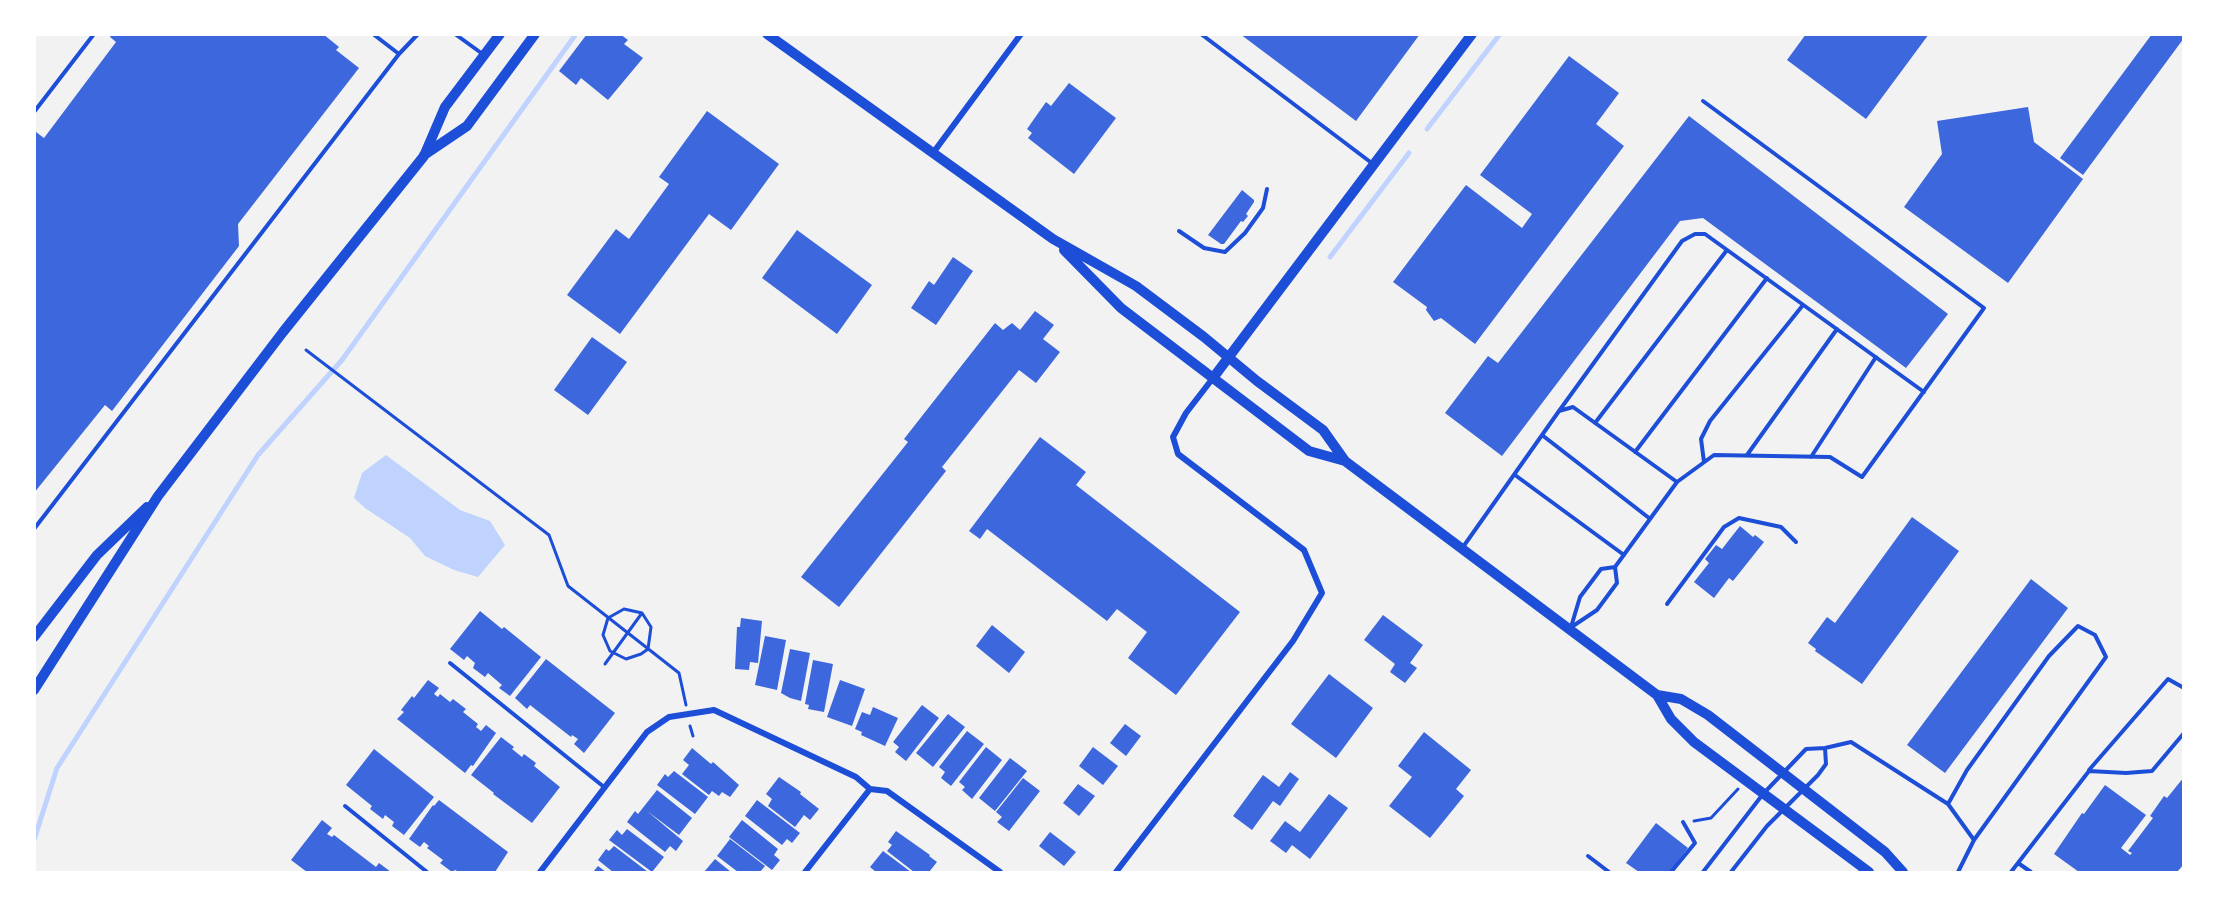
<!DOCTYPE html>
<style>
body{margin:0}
#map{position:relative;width:2218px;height:907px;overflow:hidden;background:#f2f2f2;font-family:"Source Serif 4",serif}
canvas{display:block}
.frame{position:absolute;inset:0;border:36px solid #fff;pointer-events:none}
</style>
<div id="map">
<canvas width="2218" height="907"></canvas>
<div class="frame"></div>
</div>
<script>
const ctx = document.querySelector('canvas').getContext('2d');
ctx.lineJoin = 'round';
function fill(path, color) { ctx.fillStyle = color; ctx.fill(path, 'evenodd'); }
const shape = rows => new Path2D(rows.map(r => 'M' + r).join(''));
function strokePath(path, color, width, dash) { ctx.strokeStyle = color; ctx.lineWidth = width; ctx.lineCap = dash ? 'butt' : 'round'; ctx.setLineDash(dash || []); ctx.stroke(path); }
fill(shape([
 [386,455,460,510,490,521,505,545,478,577,454,570,425,556,410,538,365,508,354,498,362,473]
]), '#bfd3fe');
strokePath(shape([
 [1427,129,1500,34],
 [1330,257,1409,153],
 [34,840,57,768,258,455,342,360,576,34]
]), '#bfd3fe', 5);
fill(shape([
 [112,34,323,34,339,47,336,50,359,68,238,224,239,246,112,411,105,405,34,493,34,133,36,132,44,138,116,42,110,37],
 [587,34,620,34,628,40,624,44,643,58,608,100,581,78,576,85,559,71],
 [1240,34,1420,34,1356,121],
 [1806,34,1929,34,1866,119,1787,60],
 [2152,34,2184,34,2184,38,2083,175,2060,158],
 [1569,56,1619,93,1596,124,1624,146,1475,344,1441,318,1434,321,1426,310,1427,307,1393,282,1466,185,1522,228,1532,214,1480,175],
 [1069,83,1116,118,1074,174,1028,138,1032,133,1027,129,1046,102,1051,106],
 [2028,107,2034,142,2083,179,2008,283,1904,207,1942,154,1937,121],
 [707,111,779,164,731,230,709,214,620,334,567,295,616,229,629,239,669,184,659,177],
 [1689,116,1948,314,1906,368,1703,218,1680,221,1502,456,1445,413,1488,356,1498,363],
 [1242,190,1254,200,1254,202,1246,214,1248,216,1243,222,1241,221,1224,244,1221,244,1208,235],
 [797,230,872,285,837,334,762,278],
 [953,257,973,271,936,325,911,308,929,281,934,285],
 [1035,311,1054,325,1043,339,1060,352,1036,383,1019,370,942,467,946,471,839,607,801,577,908,442,904,439,995,323,1003,330,1012,323,1020,330],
 [592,337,627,362,588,415,554,390],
 [1040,437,1086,472,1076,485,1240,612,1176,695,1128,658,1147,632,1117,609,1107,621,987,529,980,539,969,531],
 [1912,517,1959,551,1862,684,1815,651,1816,649,1808,643,1827,617,1835,623],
 [1740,526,1753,537,1755,535,1764,542,1733,581,1729,578,1714,598,1694,582,1709,563,1705,559,1716,545,1722,549],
 [2031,579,2068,608,1945,773,1907,745],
 [480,611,502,629,504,627,541,657,510,696,499,688,502,685,488,673,485,677,473,668,475,663,467,656,464,660,450,649],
 [1383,615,1423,645,1410,663,1417,668,1405,683,1390,672,1395,664,1364,640],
 [741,618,762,621,758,663,750,662,749,670,735,669,737,627,740,627],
 [992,625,1025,652,1009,673,976,646],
 [765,636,786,640,777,690,755,685],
 [790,649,810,653,801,701,790,698,781,693],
 [546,659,615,713,584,753,574,744,578,739,572,735,571,737,530,705,527,709,515,698],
 [813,660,833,664,824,712,808,709,809,705,805,704],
 [1329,674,1373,708,1336,758,1291,724],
 [428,680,439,688,434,694,438,697,440,694,450,702,453,699,466,709,463,712,478,724,476,727,481,731,486,725,496,733,473,766,471,765,465,773,397,719,404,712,401,710,412,696,414,698],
 [840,680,865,689,852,726,827,717],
 [922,705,939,718,906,761,895,752,899,747,893,742],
 [873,707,898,718,885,746,861,735,862,732,855,729,862,712,870,715],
 [948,714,965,727,933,767,916,753],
 [1125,724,1141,736,1126,756,1110,743],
 [967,731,984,744,951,786,941,778,945,772,939,767],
 [1424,732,1471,770,1456,789,1464,796,1430,838,1389,806,1412,777,1398,766],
 [501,737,514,747,512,749,522,757,524,754,536,763,534,766,560,787,532,823,493,794,494,793,471,775],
 [986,747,1002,760,972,799,962,790,965,787,959,782],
 [1093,747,1118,766,1103,785,1079,766],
 [692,748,711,764,713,762,739,785,730,797,722,792,719,796,712,791,709,795,682,774,689,765,683,760],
 [374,749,434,797,404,835,392,826,394,822,385,815,383,819,370,809,372,806,346,785],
 [1010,758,1027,771,995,811,979,798],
 [674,771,708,797,695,814,657,785,665,774,668,777],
 [1290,772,1299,779,1280,806,1273,801,1252,830,1233,816,1263,775,1279,787],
 [779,777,801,792,800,794,819,809,810,820,804,815,795,827,768,806,772,799,766,794],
 [2184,777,2184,864,2177,872,2079,872,2054,854,2082,813,2084,814,2105,785,2146,815,2121,848,2130,855,2132,853,2128,851,2153,818,2150,816,2164,796,2167,798],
 [1023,778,1040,791,1009,831,997,822,1002,817,996,812],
 [1078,784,1095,796,1079,816,1063,803],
 [657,790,692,818,679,835,647,811,683,841,676,851,670,846,665,852,627,822,635,811,638,814],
 [1329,794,1348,808,1310,859,1292,845,1286,853,1270,841,1285,821,1300,832],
 [439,800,508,852,495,872,459,872,455,870,452,872,440,863,443,860,427,848,429,846,424,842,420,847,409,839,433,805,434,806],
 [757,800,800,833,792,843,787,839,782,845,745,816],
 [322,820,332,828,327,834,332,837,334,835,376,867,379,863,391,872,307,872,291,860],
 [742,820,778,849,774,855,780,860,772,870,729,837],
 [1656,823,1688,848,1670,872,1639,872,1626,863],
 [627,829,664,857,652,872,609,840,617,830,622,835],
 [896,831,930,855,929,856,937,862,929,872,914,872,887,851,892,845,888,842],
 [1050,832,1076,852,1064,866,1039,846],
 [730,839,765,866,760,872,738,872,717,856],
 [614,846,648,872,613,872,598,860,606,849,609,851],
 [883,851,911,872,876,872,870,867],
 [715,859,731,872,704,872],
 [598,866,606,872,593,872]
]), '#3d67dc');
strokePath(shape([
 [306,350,549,535,568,586,679,673,686,705],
 [624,609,642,613,651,627,648,649,641,654,626,659,610,651,603,635,608,618,624,609],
 [605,664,642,613],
 [690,726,693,736],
 [1694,821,1711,818,1738,789]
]), '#1d4ed8', 3);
strokePath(shape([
 [373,34,399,54,418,34],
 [455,34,484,55],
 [1201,34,1373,164],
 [34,112,94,34],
 [1179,231,1204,248,1225,252,1245,233,1263,208,1267,189],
 [1559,411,1682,241,1695,234,1705,234,1924,392],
 [1595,423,1727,250],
 [1542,435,1649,518],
 [1635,452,1767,278],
 [1747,455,1837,329],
 [1811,457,1876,357],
 [1704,462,1701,439,1710,421,1803,305],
 [1515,475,1624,555],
 [34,529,399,54],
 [1463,547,1559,411,1573,407,1677,482],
 [1667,604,1724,527,1739,518,1781,527,1796,542],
 [1571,627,1580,597,1601,569,1615,567],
 [1570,628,1597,610,1617,583,1615,567,1677,482,1714,455,1830,457,1862,477,1984,308,1703,101],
 [450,663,604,787],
 [2089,770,2168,679,2184,688],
 [345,806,427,872],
 [1588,856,1609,872],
 [2018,863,2031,872],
 [1671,872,1695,843,1683,822],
 [1703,872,1763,794,1806,749,1825,748,1851,742,1948,804],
 [1731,872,1767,826,1818,775,1826,764,1825,748],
 [1958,872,1974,840,2106,657,2095,635,2078,626,2049,656,1967,770,1948,804,1974,840],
 [2011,872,2089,771,2126,773,2152,771,2184,733]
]), '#1d4ed8', 4);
strokePath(shape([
 [933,153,1021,34],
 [540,872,647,732,669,717,714,710,856,777,870,789,887,791,1000,872],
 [805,872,870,789],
 [1116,872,1293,641,1322,593,1304,550,1178,454,1173,437,1186,413,1213,378]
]), '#1d4ed8', 6);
strokePath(shape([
 [1213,378,1472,34]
]), '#1d4ed8', 10);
strokePath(shape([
 [767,34,1053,239,1136,286,1204,337,1257,381,1323,430,1345,461,1657,695,1671,719,1694,742,1869,872],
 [424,155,467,126,535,34],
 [1064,250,1121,308,1309,451,1345,461],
 [34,637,97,555,147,507],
 [34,690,158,496,283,332,424,156,445,107,500,34],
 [1657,695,1681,699,1708,715,1885,852,1903,872]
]), '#1d4ed8', 10);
</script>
